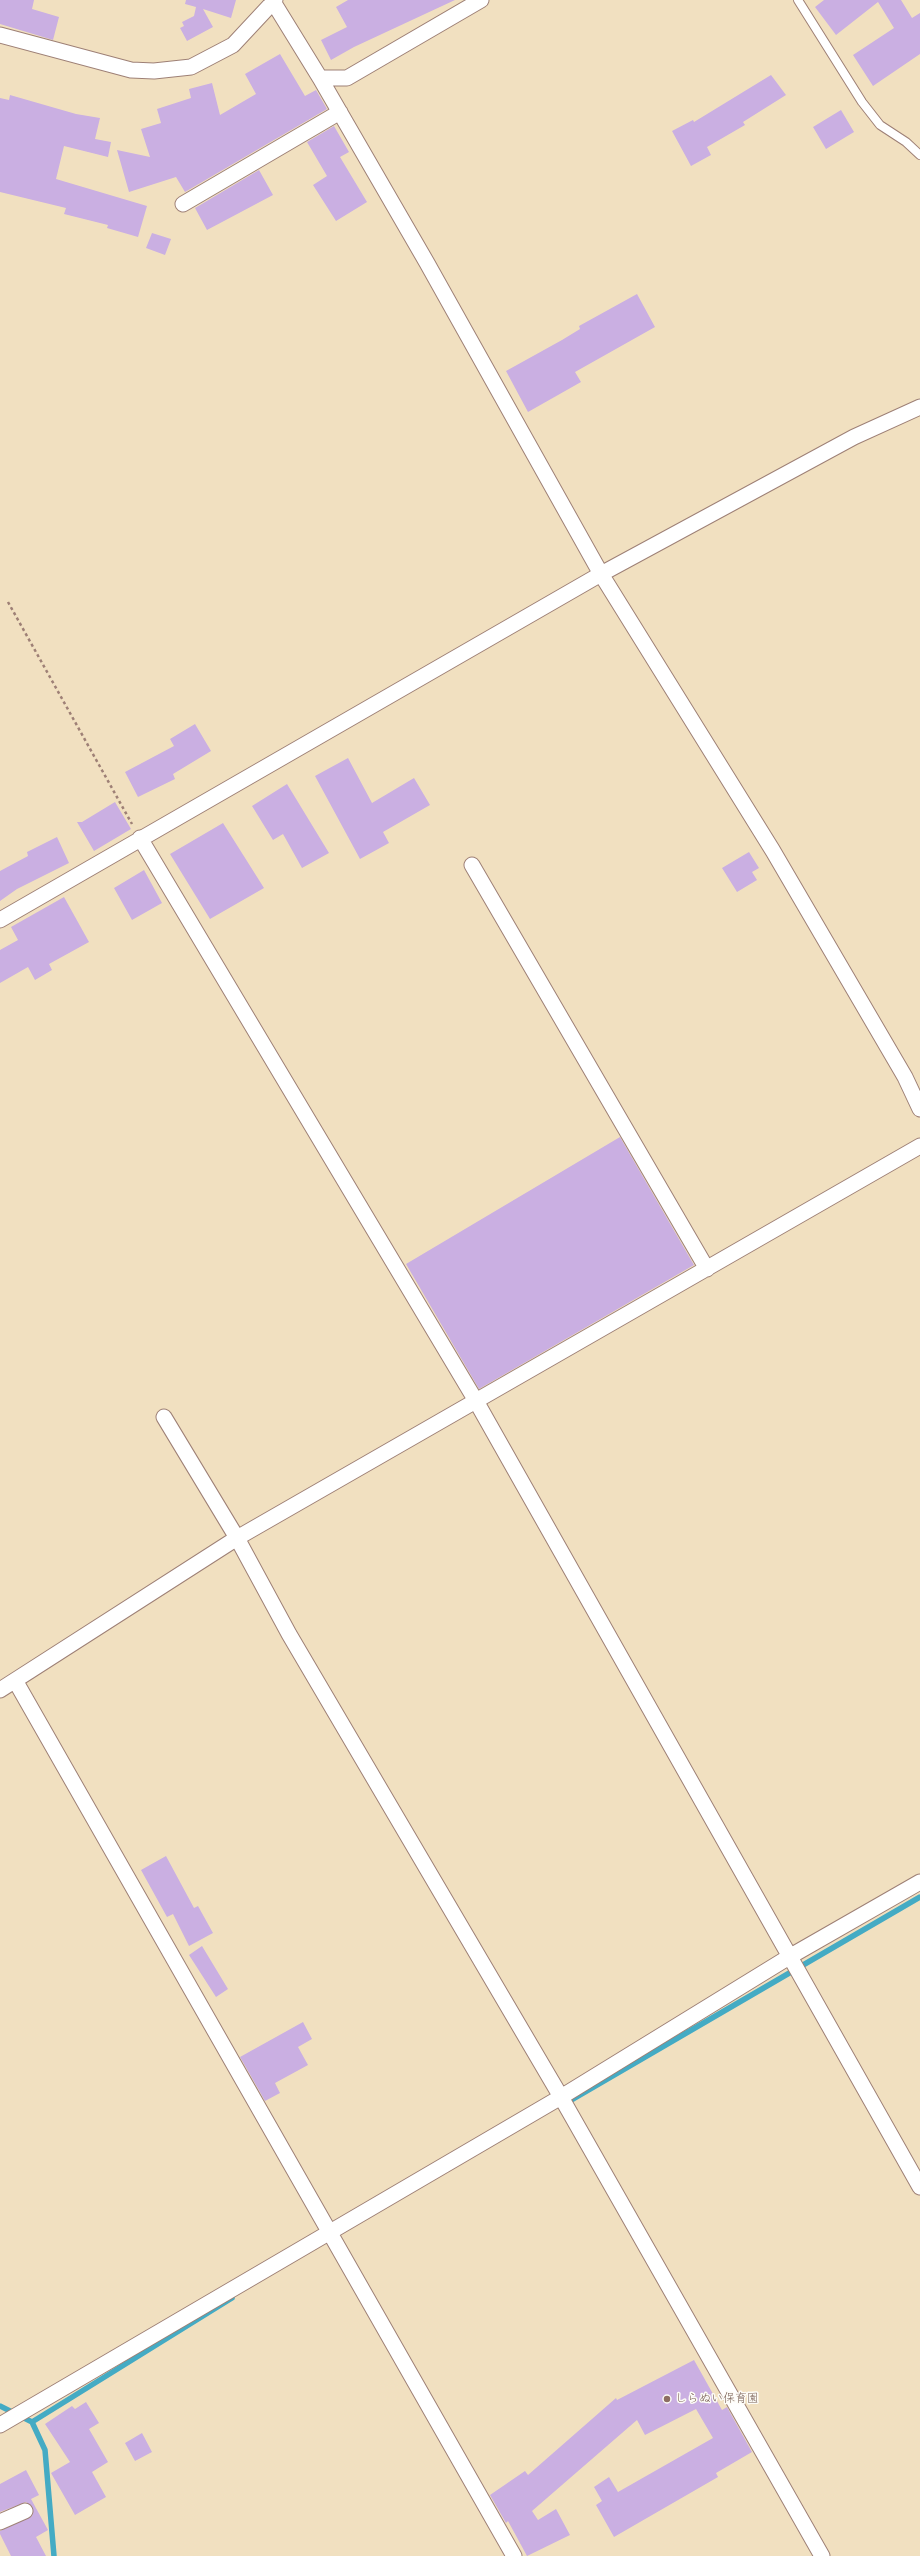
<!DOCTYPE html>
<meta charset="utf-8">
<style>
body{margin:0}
canvas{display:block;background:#f1e0c0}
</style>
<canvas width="920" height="2556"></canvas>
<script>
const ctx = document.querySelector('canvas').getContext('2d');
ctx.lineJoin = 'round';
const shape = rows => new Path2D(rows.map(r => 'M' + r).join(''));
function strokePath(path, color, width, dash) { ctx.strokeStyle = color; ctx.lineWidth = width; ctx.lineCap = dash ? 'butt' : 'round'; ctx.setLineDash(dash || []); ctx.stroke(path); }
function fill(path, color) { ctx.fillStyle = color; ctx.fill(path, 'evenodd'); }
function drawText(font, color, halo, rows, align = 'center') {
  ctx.font = font + ' Pangolin,"Klee One",sans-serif'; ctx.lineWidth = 3; ctx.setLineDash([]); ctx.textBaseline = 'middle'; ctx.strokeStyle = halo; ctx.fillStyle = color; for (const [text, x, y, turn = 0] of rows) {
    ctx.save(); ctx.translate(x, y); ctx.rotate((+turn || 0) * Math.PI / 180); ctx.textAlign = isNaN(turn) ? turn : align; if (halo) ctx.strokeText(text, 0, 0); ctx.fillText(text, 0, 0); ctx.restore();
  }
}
strokePath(shape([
 [566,2103,920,1897],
 [0,2406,32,2422,45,2450,54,2556],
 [32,2422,232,2298]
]), '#44abc4', 5.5);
fill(shape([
 [0,0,34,0,32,9,59,17,53,40,0,24],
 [186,0,236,0,231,18,203,9,213,27,187,41,180,28,184,26,182,22,194,16,196,7,185,4],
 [348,0,455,0,354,47,331,60,321,40,347,27,336,7],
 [824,0,901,0,912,18,920,13,920,54,873,86,853,55,894,28,878,2,836,35,815,7],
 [280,54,305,96,316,90,327,109,185,192,176,177,129,192,117,150,150,157,141,129,161,123,157,109,191,98,189,89,212,83,220,115,256,94,245,74],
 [771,75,786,95,743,122,745,125,707,147,711,155,691,166,672,131,693,120,694,122],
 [10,95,76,114,100,118,95,139,111,142,108,157,64,146,56,179,147,206,138,237,107,228,108,225,64,214,66,208,0,192,0,98,9,100],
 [841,110,854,132,826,149,813,127],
 [334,126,349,152,340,157,367,202,336,221,313,185,327,176,307,142],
 [259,170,273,195,207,230,195,208],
 [152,233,171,239,165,255,146,248],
 [637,294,655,327,575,372,581,382,528,412,506,371,562,340,580,329,579,326],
 [195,724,211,751,173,774,175,779,138,797,125,772,174,746,170,739],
 [348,758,372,803,414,778,430,805,383,832,389,843,360,859,315,776],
 [287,784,329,853,302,868,283,834,273,840,252,806],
 [115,802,131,829,94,851,77,822,82,822],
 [223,823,264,888,210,919,170,854],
 [57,837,69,863,17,889,0,901,0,871,28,856,27,852],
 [749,852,759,868,752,872,757,880,737,892,722,868],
 [144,870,162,903,132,920,114,888],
 [64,897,89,942,49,964,52,970,35,980,28,967,0,983,0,950,18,940,11,927],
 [620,1137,694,1265,479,1389,406,1264],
 [166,1856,194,1908,198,1906,213,1933,189,1946,173,1914,167,1917,141,1870],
 [202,1946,228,1989,216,1997,189,1955],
 [303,2022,312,2039,298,2047,308,2065,275,2083,280,2093,265,2101,240,2057],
 [694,2360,722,2410,727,2407,752,2452,716,2473,718,2477,614,2537,596,2505,602,2501,594,2487,609,2477,618,2492,713,2438,696,2409,645,2435,637,2420,532,2511,538,2520,556,2509,570,2535,527,2556,508,2521,506,2523,490,2495,525,2471,528,2475,616,2398,617,2400],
 [86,2402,99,2423,89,2429,108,2462,92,2472,106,2497,75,2515,51,2473,70,2462,45,2424,72,2406,75,2409],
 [142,2433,152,2452,135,2461,125,2443],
 [26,2470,39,2495,31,2499,48,2530,36,2537,46,2556,11,2556,0,2534,0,2531,32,2516,33,2508,26,2502,0,2512,0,2484]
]), '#caafe2');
const service = shape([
 [798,0,862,102,880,125,906,142,920,155]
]);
const minor = shape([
 [272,0,320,78,427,263,601,574,773,851,905,1077,920,1109],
 [0,35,131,70,154,71,191,67,233,45,275,0],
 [320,78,347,78,481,0],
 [183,204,340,112],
 [140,838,476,1401,920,2187],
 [472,865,707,1269],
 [0,920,601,574,854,437,920,407],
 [164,1417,237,1538,289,1634,561,2097,822,2556],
 [16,1682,514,2556],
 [0,1690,237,1538,920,1146],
 [0,2425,561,2097,789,1957,920,1882],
 [0,2522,25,2511]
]);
strokePath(service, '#9e8076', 10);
strokePath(minor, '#9e8076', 17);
strokePath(shape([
 [8,602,132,824]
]), '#9e8076', 2.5, [3, 3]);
strokePath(service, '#fff', 8);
strokePath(minor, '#fff', 15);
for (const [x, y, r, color] of [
 [667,2399,4,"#8d6e63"]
]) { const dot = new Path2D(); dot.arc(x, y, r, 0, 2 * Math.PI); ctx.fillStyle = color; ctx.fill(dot); strokePath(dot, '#fdfcf7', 1.5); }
drawText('12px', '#785e54', '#fdfcf7', [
 ["しらぬい保育園",675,2399]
], 'left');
</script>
